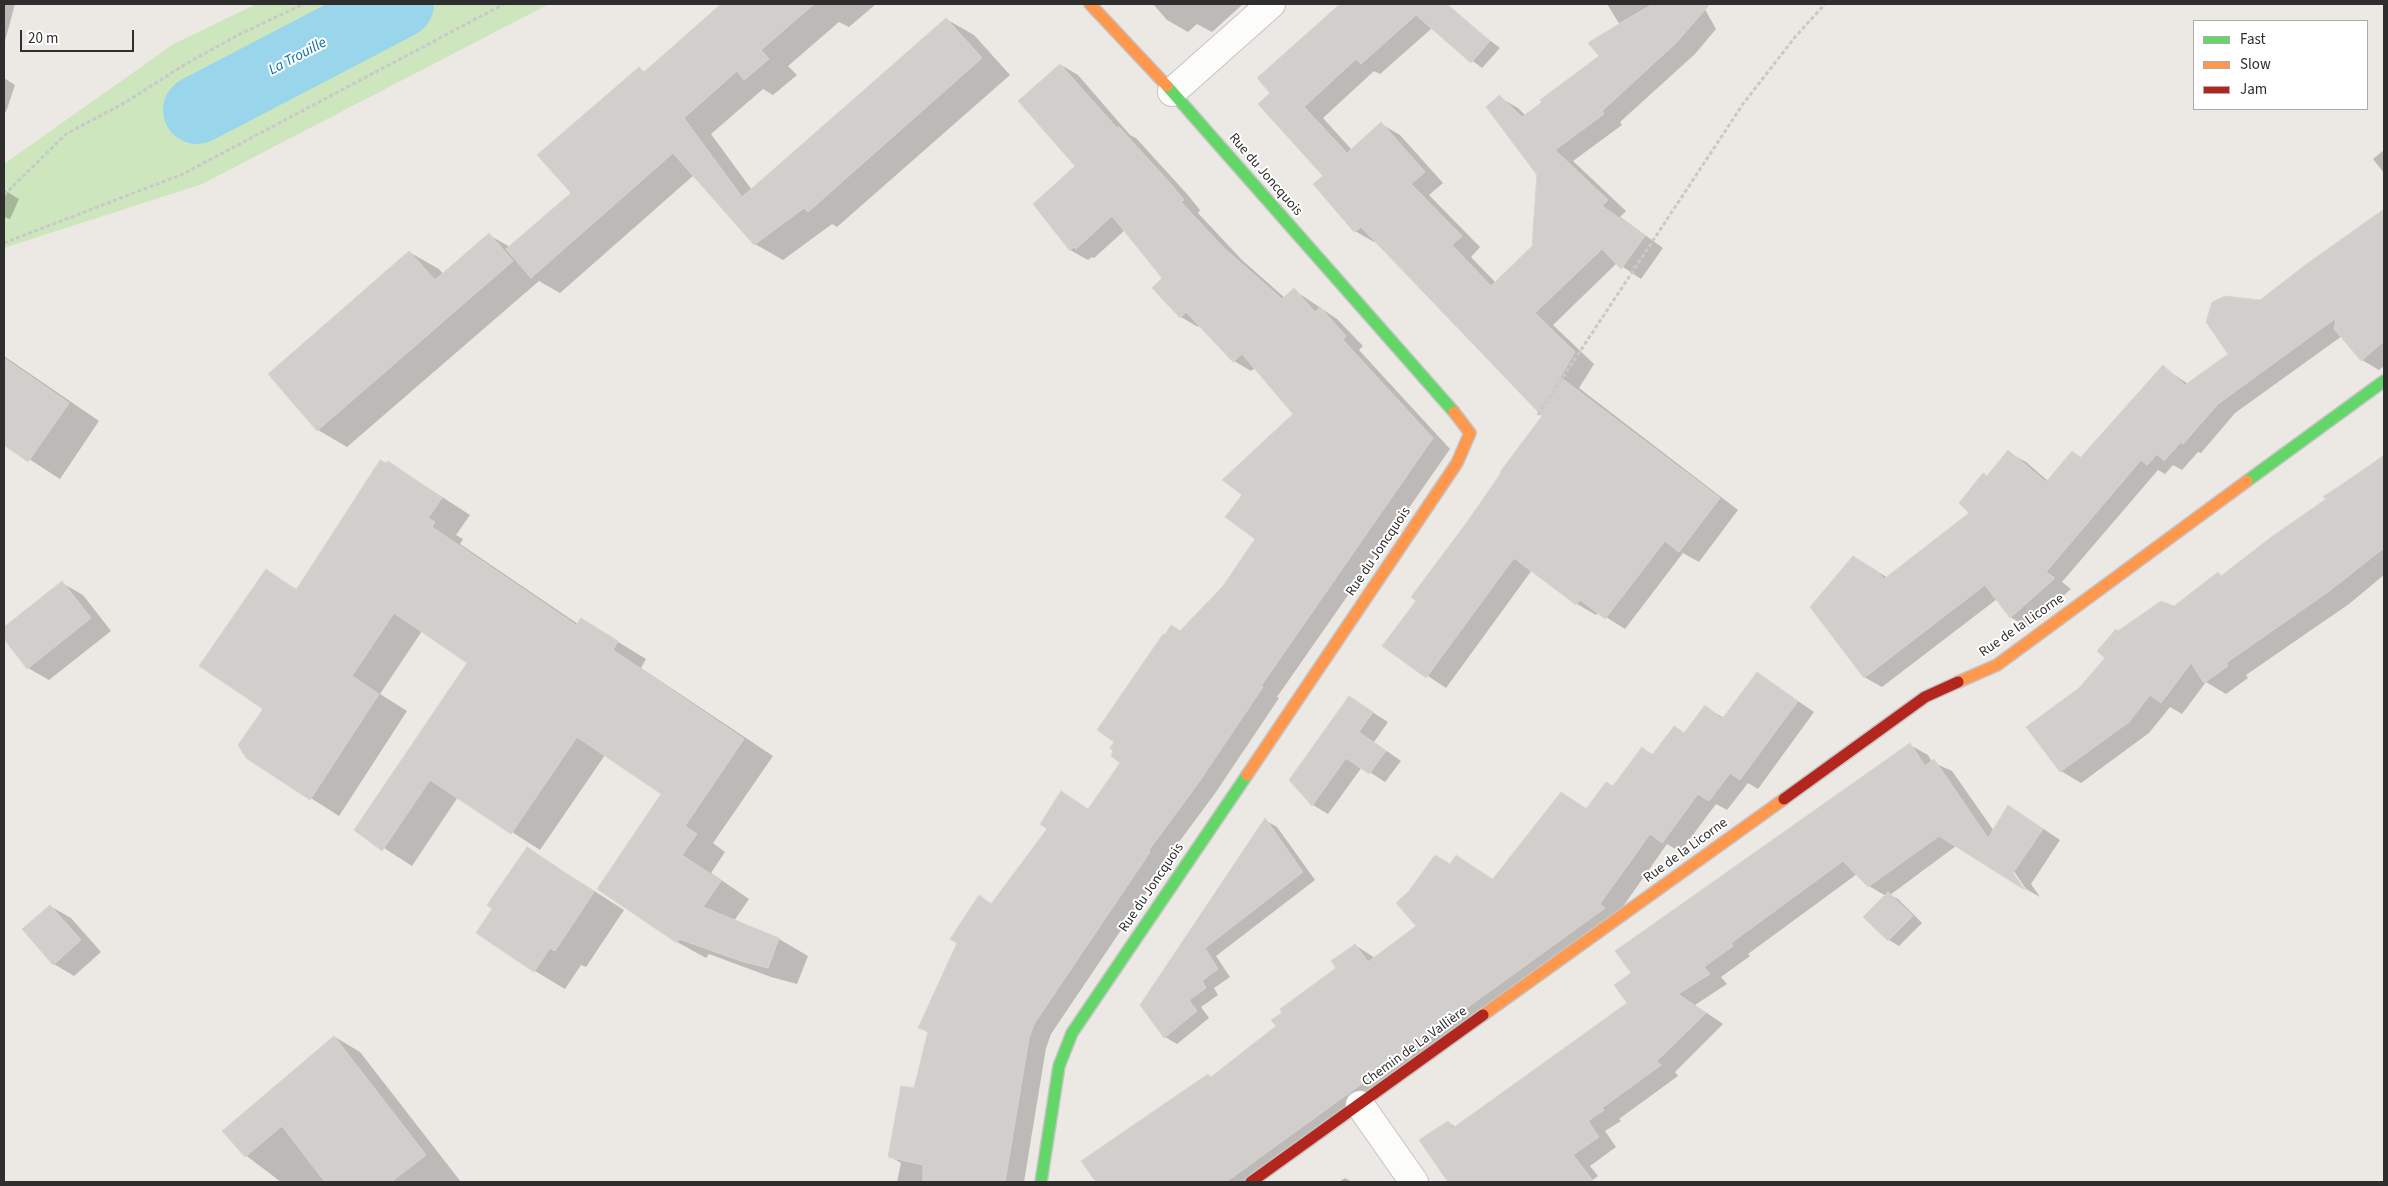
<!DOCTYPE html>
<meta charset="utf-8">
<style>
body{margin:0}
#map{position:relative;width:2388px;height:1186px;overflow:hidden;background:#ece8e4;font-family:"Source Sans 3",sans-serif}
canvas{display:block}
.frame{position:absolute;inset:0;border:5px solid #2e2e2e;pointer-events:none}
.legend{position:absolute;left:2193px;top:20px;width:175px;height:90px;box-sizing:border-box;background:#fff;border:1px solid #ababab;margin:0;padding:6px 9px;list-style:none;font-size:15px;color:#2e2e2e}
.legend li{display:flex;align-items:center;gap:10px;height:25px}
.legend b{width:25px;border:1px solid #ababab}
.scale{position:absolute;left:20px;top:30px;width:114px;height:22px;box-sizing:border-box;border:2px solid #2e2e2e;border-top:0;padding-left:6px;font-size:15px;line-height:18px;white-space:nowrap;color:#2e2e2e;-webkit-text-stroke:4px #fff;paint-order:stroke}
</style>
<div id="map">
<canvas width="2388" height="1186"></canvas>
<div class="frame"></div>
<ul class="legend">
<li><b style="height:6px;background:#63d668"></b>Fast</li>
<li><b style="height:6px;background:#ff974d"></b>Slow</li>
<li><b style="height:6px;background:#b3261e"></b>Jam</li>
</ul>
<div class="scale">20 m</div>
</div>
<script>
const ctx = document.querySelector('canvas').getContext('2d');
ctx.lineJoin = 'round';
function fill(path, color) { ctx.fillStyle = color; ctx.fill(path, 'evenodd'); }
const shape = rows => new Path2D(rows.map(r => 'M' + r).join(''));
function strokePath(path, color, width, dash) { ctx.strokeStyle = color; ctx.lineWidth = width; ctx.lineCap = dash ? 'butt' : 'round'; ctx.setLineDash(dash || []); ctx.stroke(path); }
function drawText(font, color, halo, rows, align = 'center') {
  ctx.font = font + ' "Source Sans 3",sans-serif'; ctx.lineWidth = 4; ctx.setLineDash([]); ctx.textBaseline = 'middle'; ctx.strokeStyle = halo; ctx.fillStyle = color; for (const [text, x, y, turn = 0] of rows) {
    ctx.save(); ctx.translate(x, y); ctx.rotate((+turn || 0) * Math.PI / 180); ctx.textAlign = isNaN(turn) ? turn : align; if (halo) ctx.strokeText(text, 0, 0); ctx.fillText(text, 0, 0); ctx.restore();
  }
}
fill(shape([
 [256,4,549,4,202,184,4,248,4,164,172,45]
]), '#cee6be');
fill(shape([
 [4,4,15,4,4,45],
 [723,4,876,4,849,27,839,22,788,66,797,75,773,95,763,89,711,134,752,190,946,19,974,35,1010,75,837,227,832,224,783,260,755,244,694,175,560,293,539,281,347,447,318,430,409,252,439,269,444,275,489,235,510,247,572,193,639,68,645,72],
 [1153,4,1243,4,1212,32,1197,24,1188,32,1167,20],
 [1352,4,1439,4,1448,14,1380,74,1374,71,1323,118,1352,150,1381,124,1400,135,1443,183,1429,195,1480,247,1471,257,1496,283,1534,247,1539,174,1499,97,1518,108,1526,116,1601,56,1620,25,1607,4,1702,4,1716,29,1695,54,1620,122,1622,125,1573,161,1626,211,1620,217,1663,248,1641,279,1617,263,1553,325,1594,364,1579,388,1738,510,1699,562,1683,553,1625,629,1598,612,1596,615,1577,604,1532,570,1446,688,1383,646,1417,601,1543,416,1376,241,1374,242,1355,231,1325,176,1272,93],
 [1467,23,1500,48,1482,68,1449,43],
 [1061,65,1078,75,1130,135,1136,138,1187,194,1200,210,1198,213,1242,260,1285,298,1294,290,1337,319,1363,346,1359,350,1450,449,1277,697,1279,698,1216,792,1165,861,1167,862,1051,1034,1046,1048,1024,1182,897,1182,901,1163,889,1156,915,1090,929,1033,920,1028,979,897,992,904,1089,810,1122,763,1165,637,1172,626,1181,632,1224,586,1256,539,1244,495,1295,414,1255,368,1251,371,1234,361,1200,325,1198,327,1181,317,1164,278,1125,230,1094,258,1092,257,1088,260,1070,250,1077,167],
 [4,78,15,85,6,112,4,111],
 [2384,150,2384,173,2373,159],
 [4,190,19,199,10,219,4,217],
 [2374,218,2384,224,2384,366,2379,370,2362,360,2342,336,2235,413,2201,453,2198,452,2182,470,2173,465,2165,474,2158,470,2062,582,2071,589,2028,627,2010,617,1997,599,1882,687,1864,677,1870,567,1888,578,1971,513,1987,477,2008,452,2026,462,2048,481,2073,452,2082,458,2163,367,2188,384,2230,354,2261,301],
 [4,356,99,421,60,479,4,443],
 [2384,455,2384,575,2349,604,2246,675,2248,678,2226,694,2206,682,2182,714,2170,707,2149,733,2081,783,2061,771,2080,689,2107,658,2119,632,2174,607,2218,574,2222,576,2328,499,2325,497],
 [388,462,470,515,456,535,463,539,460,544,578,624,581,619,646,659,641,668,773,756,713,843,725,852,711,873,749,899,734,921,779,939,808,956,797,984,771,977,709,954,706,958,677,942,663,794,605,755,540,850,458,797,412,866,356,830,469,663,422,631,380,694,407,711,339,816,247,757,264,708,266,571,298,590],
 [62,583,83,595,111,631,49,680,28,668,4,637,4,629],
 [1757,673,1814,712,1758,789,1748,783,1727,810,1716,804,1680,852,1667,844,1617,915,1257,1182,1098,1182,1083,1161,1208,1075,1212,1077,1277,1026,1338,969,1355,945,1375,958,1418,926,1457,856,1494,880,1562,793,1587,809,1613,788,1643,749,1654,755,1674,727,1685,734,1705,707,1724,718],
 [1350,698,1388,722,1374,742,1401,761,1385,782,1362,767,1328,814,1313,805],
 [1910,745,1928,755,1932,762,1952,771,1994,831,2026,817,2060,840,2031,884,2040,897,2026,889,2011,867,1956,846,1890,895,1898,899,1922,923,1899,946,1889,940,1865,917,1886,896,1869,886,1857,874,1748,954,1750,956,1721,977,1727,984,1695,1005,1723,1024,1675,1072,1678,1076,1619,1119,1621,1121,1605,1131,1616,1147,1590,1166,1598,1176,1590,1182,1450,1182,1421,1141,1448,1122,1457,1128,1629,1003,1632,973],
 [1265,820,1277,827,1315,880,1216,956,1230,977,1214,988,1218,995,1201,1007,1209,1018,1177,1044,1165,1037,1142,1005],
 [527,848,624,910,586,967,581,965,565,989,535,971,494,909],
 [50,906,71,918,101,952,74,976,54,964],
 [335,1037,360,1052,461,1182,281,1182,244,1154],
 [1345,1178,1352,1182,1339,1182]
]), '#0003');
strokePath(shape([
 [197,110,400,4]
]), '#99d6ec', 68);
const building = shape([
 [721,4,814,4,761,50,769,59,744,80,737,71,684,118,742,197,946,18,982,58,808,212,804,208,754,245,673,153,531,278,506,249,571,193,537,155,639,67,644,72,721,4],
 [1340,4,1447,4,1490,41,1471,63,1416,15,1361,64,1356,59,1304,107,1347,153,1381,122,1425,172,1411,184,1462,236,1452,245,1491,286,1532,246,1537,175,1486,107,1499,95,1522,117,1542,102,1540,100,1599,56,1588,43,1622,22,1653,4,1710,4,1676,43,1602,111,1604,114,1555,150,1608,200,1602,206,1645,236,1621,269,1602,249,1535,313,1575,352,1560,377,1720,498,1679,552,1665,541,1605,619,1580,600,1576,605,1514,558,1426,678,1382,646,1416,601,1411,597,1467,522,1501,473,1500,472,1542,416,1361,227,1354,232,1313,184,1323,176,1258,104,1270,93,1257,78,1340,4],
 [1060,64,1117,128,1119,127,1170,183,1184,200,1181,202,1224,248,1282,299,1294,288,1315,312,1320,307,1346,336,1343,340,1433,438,1261,686,1263,687,1199,782,1149,850,1150,852,1034,1024,1029,1038,1005,1182,923,1182,923,1165,888,1157,901,1086,914,1088,928,1031,918,1028,957,943,950,939,979,895,991,904,1047,829,1040,824,1061,791,1088,809,1120,763,1111,756,1113,751,1110,748,1114,742,1097,730,1163,634,1165,635,1171,625,1180,631,1223,586,1255,539,1225,517,1242,495,1222,480,1293,414,1242,354,1233,362,1186,312,1180,318,1152,288,1162,278,1112,216,1076,249,1074,247,1070,251,1033,204,1075,166,1018,101,1060,64],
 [2384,209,2384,341,2361,361,2334,329,2336,318,2218,404,2183,444,2181,442,2164,461,2157,454,2147,465,2141,460,2046,572,2055,578,2010,618,1985,585,1864,678,1810,607,1853,556,1877,571,1884,579,1969,513,1959,503,1983,473,1987,476,2008,450,2046,482,2072,451,2080,458,2163,365,2185,385,2228,354,2206,322,2212,302,2225,296,2260,300,2308,263,2384,209],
 [489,233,513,261,317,431,268,374,409,251,435,280,489,233],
 [4,358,69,403,28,462,4,445,4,358],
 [2384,456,2384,548,2328,592,2226,663,2228,666,2204,683,2191,663,2161,703,2150,695,2129,722,2060,772,2026,727,2079,688,2105,658,2097,651,2116,629,2118,631,2161,601,2174,606,2218,572,2221,576,2270,538,2326,499,2323,497,2384,456],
 [380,460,386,463,388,461,442,498,428,518,435,522,432,527,576,625,581,618,618,641,613,650,744,739,685,826,697,834,682,855,721,881,703,907,779,938,768,968,741,961,679,939,677,943,597,889,661,794,577,737,511,834,430,780,382,851,354,830,467,663,394,613,352,676,379,694,310,800,246,758,238,745,263,709,199,666,266,569,296,590,380,460],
 [62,581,91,618,27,669,4,639,4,627,62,581],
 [1757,672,1798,701,1740,780,1730,773,1709,801,1698,794,1662,843,1650,834,1600,904,1605,908,1226,1182,1096,1182,1081,1161,1208,1074,1211,1077,1276,1026,1271,1020,1282,1013,1280,1009,1336,968,1331,961,1355,944,1368,962,1416,926,1396,903,1409,891,1435,855,1450,864,1456,855,1492,880,1561,792,1586,809,1606,782,1613,786,1642,747,1652,755,1674,726,1684,733,1705,705,1722,719,1757,672],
 [1349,696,1373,712,1359,732,1386,751,1369,774,1346,758,1312,806,1289,780,1349,696],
 [1910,743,1925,766,1934,759,1988,838,2008,805,2043,829,2013,873,2025,890,1939,836,1868,887,1843,861,1731,943,1733,946,1704,967,1710,974,1678,994,1706,1013,1657,1061,1661,1065,1602,1108,1604,1110,1588,1121,1599,1137,1573,1155,1594,1182,1448,1182,1419,1140,1448,1121,1453,1128,1627,1003,1614,985,1631,973,1615,951,1910,743],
 [1265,818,1303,872,1205,948,1218,969,1202,981,1206,988,1189,1000,1197,1011,1164,1038,1140,1005,1265,818],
 [527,847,594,892,555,951,550,948,534,972,476,933,492,909,487,905,527,847],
 [1888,892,1913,916,1888,941,1863,917,1888,892],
 [50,905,81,940,53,965,22,929,50,905],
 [334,1036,426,1155,391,1182,325,1182,282,1126,245,1157,222,1131,334,1036]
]);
fill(building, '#d1cecb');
strokePath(building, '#d7d4d0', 1);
const street = shape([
 [1172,92,1271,4],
 [1360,1105,1414,1182]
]);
const fast = shape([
 [1167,86,1454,412],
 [2247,481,2384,381],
 [1041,1182,1059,1066,1072,1033,1247,775]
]);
const slow = shape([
 [1090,4,1167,86],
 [1958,682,1997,665,2247,481],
 [1247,775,1457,463,1470,433,1454,412],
 [1483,1015,1784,799]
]);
const jam = shape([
 [1784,799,1925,697,1958,682],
 [1251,1182,1483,1015]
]);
strokePath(street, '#c5c4c5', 30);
strokePath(fast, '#c5c4c5', 14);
strokePath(slow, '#c5c4c5', 14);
strokePath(jam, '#c5c4c5', 14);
strokePath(shape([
 [4,195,66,134,126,102,184,65,240,34,304,4],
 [4,243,183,174,504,4],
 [1538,415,1743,104,1795,37,1825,4]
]), '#c9c9c8', 3, [4, 2.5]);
strokePath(street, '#fcfcfb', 28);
strokePath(fast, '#63d668', 11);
strokePath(slow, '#ff974d', 11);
strokePath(jam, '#b3261e', 11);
drawText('14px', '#2e2e2e', '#fff', [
 ["Rue du Joncquois",1265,175,49],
 ["Rue du Joncquois",1379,552,-56],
 ["Rue de la Licorne",2022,626,-35],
 ["Rue de la Licorne",1686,851,-36],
 ["Rue du Joncquois",1152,888,-56],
 ["Chemin de La Vallière",1415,1047,-36]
]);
drawText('italic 15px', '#0d6fa3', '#fff', [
 ["La Trouille",298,57,-28]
]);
</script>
